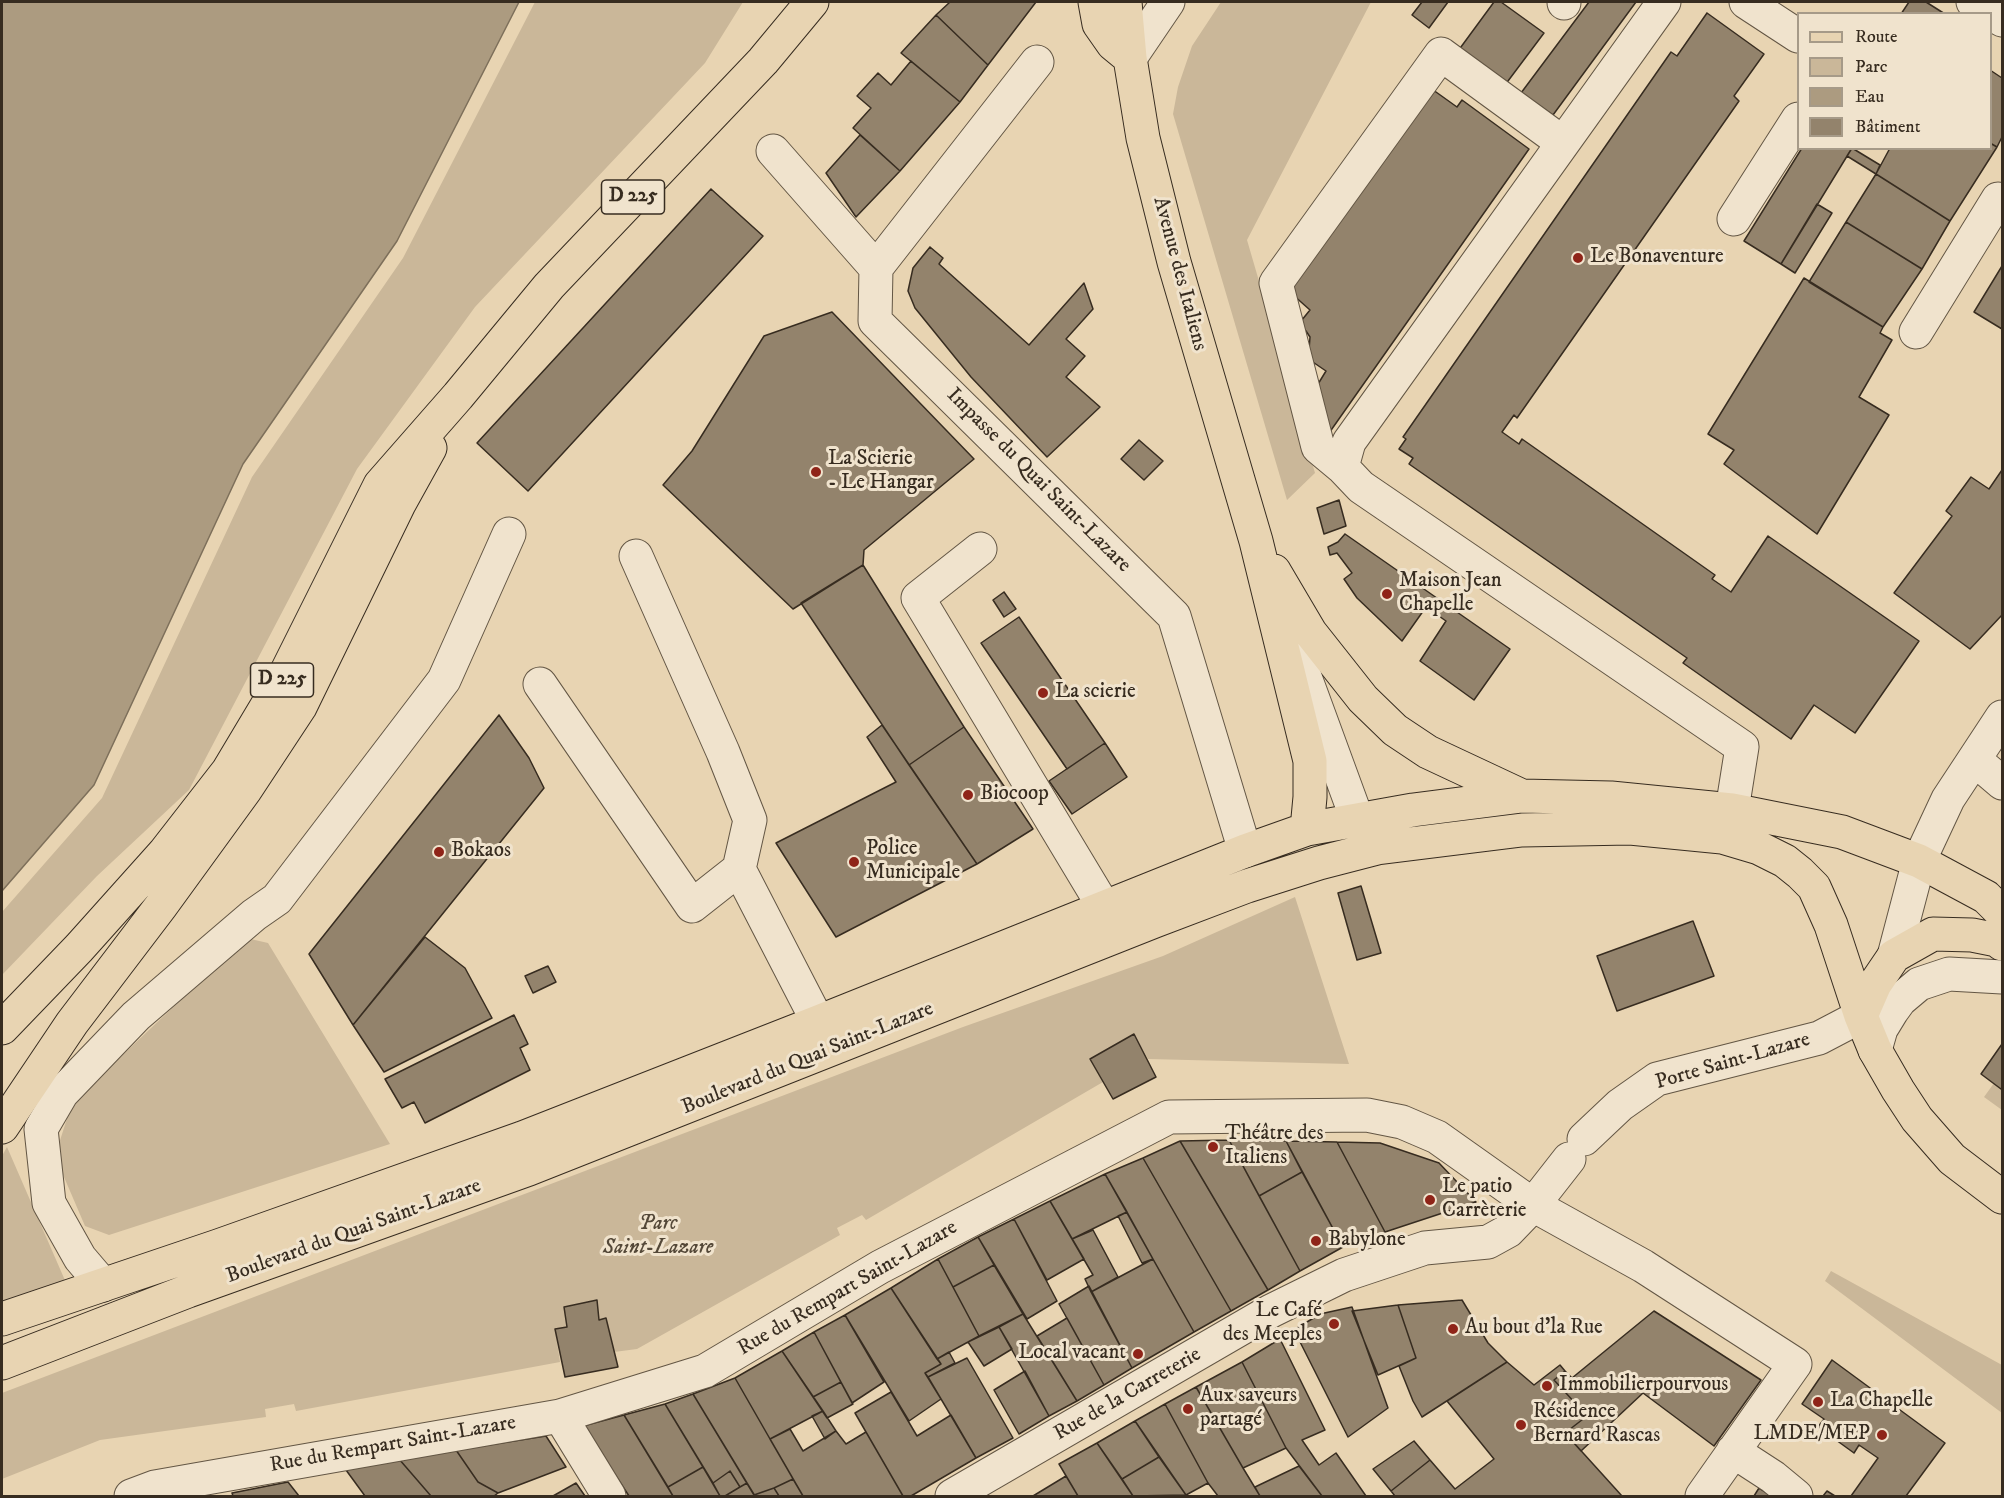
<!DOCTYPE html>
<meta charset="utf-8">
<style>
body{margin:0}
#map{position:relative;width:2004px;height:1498px;overflow:hidden;background:#e8d4b2;font-family:"IM FELL DW Pica",serif}
canvas{display:block}
.frame{position:absolute;inset:0;border:3px solid #372c20;pointer-events:none}
.legend{position:absolute;left:1797px;top:12px;width:195px;height:138px;box-sizing:border-box;background:#f0e3cd;border:2px solid #a69a88;margin:0;padding:8px 10px;list-style:none;font-size:18px;color:#372c20}
.legend li{display:flex;align-items:center;gap:12px;height:30px}
.legend b{width:30px;border:2px solid #a69a88}
</style>
<div id="map">
<canvas width="2004" height="1498"></canvas>
<div class="frame"></div>
<ul class="legend">
<li><b style="height:8px;background:#e8d4b2"></b>Route</li>
<li><b style="height:16px;background:#cab799"></b>Parc</li>
<li><b style="height:16px;background:#ac9b80"></b>Eau</li>
<li><b style="height:16px;background:#93836c"></b>Bâtiment</li>
</ul>
</div>
<script>
const ctx = document.querySelector('canvas').getContext('2d');
ctx.lineJoin = 'round';
function fill(path, color) { ctx.fillStyle = color; ctx.fill(path, 'evenodd'); }
const shape = rows => new Path2D(rows.map(r => 'M' + r).join(''));
function strokePath(path, color, width, dash) { ctx.strokeStyle = color; ctx.lineWidth = width; ctx.lineCap = dash ? 'butt' : 'round'; ctx.setLineDash(dash || []); ctx.stroke(path); }
function drawText(font, color, halo, rows, align = 'center') {
  ctx.font = font + ' "IM FELL DW Pica",serif'; ctx.lineWidth = 6; ctx.setLineDash([]); ctx.textBaseline = 'middle'; ctx.strokeStyle = halo; ctx.fillStyle = color; for (const [text, x, y, turn = 0] of rows) {
    ctx.save(); ctx.translate(x, y); ctx.rotate((+turn || 0) * Math.PI / 180); ctx.textAlign = isNaN(turn) ? turn : align; if (halo) ctx.strokeText(text, 0, 0); ctx.fillText(text, 0, 0); ctx.restore();
  }
}
fill(shape([
 [535,2,743,2,705,63,475,307,357,469,189,790,97,876,2,975,2,912,102,798,252,477,403,258],
 [1221,2,1371,2,1247,240,1315,473,1287,500,1173,114,1178,87,1192,46],
 [1295,897,1349,1064,1148,1059,1134,1034,1090,1059,1103,1082,866,1220,862,1215,837,1228,840,1235,637,1349,614,1352,606,1318,599,1320,596,1300,564,1307,567,1327,555,1329,560,1362,296,1411,294,1404,265,1409,266,1417,100,1440,2,1479,2,1393,963,1027,1163,956],
 [246,938,268,943,390,1144,109,1235,85,1226,55,1156,72,1103],
 [2002,1072,2002,1110,1984,1097],
 [7,1147,67,1285,2,1305,2,1156],
 [1831,1271,2002,1365,2002,1413,1825,1281]
]), '#cab799');
const water = shape([
 [2,2,519,2,397,241,243,464,94,785,2,891,2,2]
]);
fill(water, '#ac9b80');
strokePath(water, '#7d6f5a', 1.5);
const building = shape([
 [950,2,1036,2,988,65,936,15,950,2],
 [1422,2,1448,2,1429,28,1412,15,1422,2],
 [1494,2,1501,2,1544,33,1505,85,1458,51,1494,2],
 [1589,2,1636,2,1553,115,1521,93,1589,2],
 [1909,2,1926,2,1945,14,1901,14,1909,2],
 [1707,13,1764,54,1734,96,1739,101,1517,418,1514,415,1502,432,1519,444,1522,439,1715,575,1712,579,1731,592,1768,536,1919,641,1855,733,1814,705,1791,739,1683,663,1687,658,1409,464,1413,458,1399,449,1406,439,1403,437,1671,52,1677,56,1707,13],
 [936,15,988,65,960,102,901,53,936,15],
 [911,61,960,102,900,171,853,128,871,108,857,96,878,73,891,85,911,61],
 [1990,70,2002,78,2002,137,1997,147,1990,143,1990,70],
 [1429,87,1457,107,1462,100,1529,149,1322,443,1315,389,1326,371,1304,356,1309,350,1310,337,1306,331,1297,326,1310,310,1283,286,1429,87],
 [860,135,900,171,856,217,826,173,860,135],
 [1990,143,1997,147,1950,221,1876,174,1890,148,1990,148,1990,143],
 [1802,148,1852,148,1781,264,1744,241,1802,148],
 [1852,148,1880,165,1876,174,1847,156,1852,148],
 [1876,174,1950,221,1922,269,1846,222,1876,174],
 [711,189,763,236,528,491,477,443,711,189],
 [1817,204,1832,213,1795,273,1781,264,1817,204],
 [1846,222,1922,269,1883,327,1809,282,1846,222],
 [930,247,943,258,939,264,1029,345,1084,283,1093,309,1066,339,1085,356,1066,377,1100,407,1047,457,971,377,915,308,908,291,913,268,930,247],
 [2002,266,2002,329,1974,312,2002,266],
 [1804,278,1883,327,1880,333,1892,340,1859,397,1889,415,1817,534,1724,464,1734,450,1708,434,1804,278],
 [832,312,974,459,864,550,863,565,793,609,663,485,692,451,764,336,832,312],
 [1139,440,1163,461,1144,480,1121,459,1139,440],
 [2002,470,2002,615,1970,649,1894,593,1952,516,1946,511,1971,477,1989,489,2002,470],
 [1339,500,1346,526,1324,534,1317,508,1339,500],
 [1345,534,1510,649,1474,700,1420,661,1446,621,1426,607,1402,641,1357,598,1344,579,1352,573,1337,553,1330,555,1328,547,1338,542,1345,534],
 [863,565,964,727,909,765,801,603,863,565],
 [1004,592,1016,609,1004,617,993,600,1004,592],
 [1019,617,1105,743,1067,769,981,643,1019,617],
 [499,715,529,758,544,788,353,1025,309,954,499,715],
 [882,725,977,864,836,937,776,843,896,782,867,737,882,725],
 [964,727,1033,829,977,864,909,765,964,727],
 [1105,743,1127,777,1072,814,1049,781,1105,743],
 [1361,886,1381,953,1357,960,1338,893,1361,886],
 [1693,921,1714,976,1617,1011,1597,956,1693,921],
 [425,937,465,968,492,1018,384,1072,353,1025,425,937],
 [548,966,556,982,533,993,525,976,548,966],
 [514,1015,528,1044,520,1048,530,1070,425,1123,414,1102,402,1108,385,1079,514,1015],
 [1134,1034,1156,1077,1113,1099,1090,1059,1134,1034],
 [2002,1044,2002,1088,2001,1089,1981,1074,2002,1044],
 [1229,1140,1300,1271,1268,1290,1180,1141,1229,1140],
 [1229,1140,1286,1141,1302,1172,1259,1196,1229,1140],
 [1180,1141,1268,1290,1231,1311,1143,1158,1180,1141],
 [1286,1141,1337,1142,1385,1232,1343,1247,1286,1141],
 [1337,1142,1380,1143,1439,1163,1476,1202,1385,1232,1337,1142],
 [1143,1158,1231,1311,1194,1332,1105,1174,1143,1158],
 [1302,1172,1343,1247,1300,1271,1259,1196,1302,1172],
 [1105,1174,1127,1212,1072,1239,1050,1201,1105,1174],
 [1050,1201,1084,1259,1047,1280,1014,1219,1050,1201],
 [1127,1212,1153,1259,1142,1263,1118,1216,1127,1212],
 [1014,1219,1057,1301,1027,1319,978,1237,1014,1219],
 [1093,1230,1118,1277,1091,1292,1085,1279,1093,1275,1072,1239,1093,1230],
 [978,1237,994,1265,953,1287,938,1259,978,1237],
 [938,1259,979,1336,937,1359,891,1288,938,1259],
 [1153,1259,1194,1332,1132,1368,1091,1292,1153,1259],
 [994,1265,1023,1314,979,1336,953,1287,994,1265],
 [1089,1286,1132,1368,1104,1385,1059,1304,1089,1286],
 [891,1288,941,1364,925,1373,941,1399,909,1421,845,1315,891,1288],
 [597,1300,599,1320,606,1318,618,1367,565,1377,555,1329,567,1327,564,1307,597,1300],
 [1462,1300,1488,1343,1507,1362,1422,1417,1413,1401,1399,1366,1416,1358,1398,1305,1462,1300],
 [1398,1305,1416,1358,1378,1375,1352,1311,1398,1305],
 [1352,1307,1388,1408,1348,1437,1294,1330,1320,1314,1352,1307],
 [1654,1311,1761,1380,1714,1446,1643,1393,1581,1451,1565,1433,1587,1416,1554,1380,1565,1371,1572,1378,1654,1311],
 [1023,1314,1077,1401,1049,1416,999,1327,1023,1314],
 [845,1315,884,1382,852,1403,814,1332,845,1315],
 [1067,1318,1104,1385,1077,1401,1037,1336,1067,1318],
 [999,1327,1012,1349,984,1366,968,1342,999,1327],
 [814,1332,841,1382,813,1397,782,1351,814,1332],
 [1280,1339,1325,1430,1302,1440,1319,1465,1336,1453,1366,1496,1322,1496,1286,1448,1242,1362,1280,1339],
 [782,1351,823,1411,770,1439,735,1378,782,1351],
 [949,1352,955,1363,928,1377,925,1373,941,1364,937,1359,949,1352],
 [967,1358,1013,1438,976,1458,928,1377,967,1358],
 [1832,1360,1945,1443,1906,1496,1851,1496,1878,1458,1859,1445,1854,1453,1818,1427,1824,1419,1802,1404,1832,1360],
 [1242,1362,1286,1448,1243,1468,1196,1387,1242,1362],
 [1507,1362,1534,1385,1560,1365,1565,1371,1554,1380,1587,1416,1565,1433,1622,1496,1395,1496,1391,1491,1430,1460,1455,1489,1494,1459,1447,1401,1507,1362],
 [1025,1371,1049,1416,1019,1434,994,1390,1025,1371],
 [735,1378,793,1479,774,1488,754,1495,693,1394,735,1378],
 [841,1382,853,1404,827,1418,813,1397,841,1382],
 [1196,1387,1243,1468,1260,1496,1218,1496,1208,1483,1165,1404,1196,1387],
 [891,1392,917,1436,951,1415,976,1458,911,1496,903,1496,855,1413,891,1392],
 [693,1394,747,1483,740,1487,730,1471,713,1483,665,1404,693,1394],
 [665,1404,703,1467,668,1487,624,1415,665,1404],
 [1165,1404,1208,1483,1186,1495,1135,1421,1165,1404],
 [823,1411,836,1431,825,1439,812,1416,823,1411],
 [624,1415,673,1496,629,1496,583,1426,624,1415],
 [1135,1421,1159,1457,1122,1479,1097,1443,1135,1421],
 [790,1429,803,1451,836,1431,846,1444,866,1432,903,1496,803,1496,770,1439,790,1429],
 [546,1436,566,1467,498,1493,478,1482,456,1450,546,1436],
 [1414,1441,1430,1460,1391,1491,1373,1469,1414,1441],
 [1097,1443,1133,1496,1078,1496,1059,1464,1097,1443],
 [456,1450,478,1482,498,1493,494,1496,431,1496,399,1459,456,1450],
 [1159,1457,1186,1495,1133,1496,1122,1479,1159,1457],
 [399,1459,431,1496,365,1496,346,1470,399,1459],
 [1299,1466,1322,1496,1260,1496,1255,1487,1299,1466],
 [703,1467,720,1496,673,1496,668,1487,703,1467],
 [730,1471,740,1487,725,1496,720,1496,713,1483,730,1471],
 [1066,1476,1078,1496,1033,1496,1066,1476],
 [793,1479,803,1496,779,1496,774,1488,793,1479],
 [288,1482,299,1496,233,1496,232,1493,288,1482],
 [576,1483,585,1496,553,1496,576,1483],
 [747,1483,755,1496,725,1496,740,1487,747,1483],
 [774,1488,779,1496,755,1496,754,1495,774,1488],
 [1759,1488,1772,1496,1754,1496,1759,1488],
 [1827,1491,1835,1496,1823,1496,1827,1491]
]);
fill(building, '#93836c');
strokePath(building, '#372c20', 1.5);
const minor = shape([
 [1664,2,1349,442,1342,467,1361,487,1742,747,1732,810],
 [1746,2,1798,36],
 [1973,2,2002,20],
 [1564,3,1564,2],
 [1130,58,1168,2],
 [773,151,876,268,875,321,1174,616,1245,851],
 [1734,219,1798,119],
 [876,268,1037,62],
 [1916,332,1998,199],
 [1342,467,1318,447,1276,283,1441,54,1563,143],
 [980,549,918,598,1104,907],
 [636,556,723,752,750,820,739,869],
 [1294,647,1357,819,1374,843],
 [540,684,692,906,739,869,818,1022],
 [1975,760,2002,783],
 [1894,956,1919,861,1948,799,2002,717],
 [1875,1050,1881,1029,1892,1011,1900,1000,1919,984,1949,974,2002,977],
 [1584,1139,1620,1105,1657,1079,1819,1038,1861,1016],
 [103,1285,80,1258,49,1203,41,1129,62,1093,136,1016,254,915,277,899,444,680,509,534],
 [560,1416,609,1496],
 [1733,1451,1773,1477,1796,1496],
 [131,1496,155,1487,560,1416,705,1371,880,1267,1169,1117,1367,1115,1402,1122,1437,1137,1533,1205,1643,1266,1795,1364,1702,1496],
 [952,1496,1271,1311,1344,1275,1425,1248,1488,1242,1508,1231,1533,1205,1569,1159]
]);
const major = shape([
 [1095,2,1099,24,1113,44,1130,58],
 [1125,2,1130,58,1143,138,1174,262,1256,541,1310,761,1310,797,1307,829],
 [1274,571,1310,632,1363,699,1395,730,1428,752,1522,796],
 [1861,1016,1875,984,1894,956,1933,934,1972,935,1997,940,2002,944],
 [2,1028,79,948,165,852,228,771,283,679,380,485,458,396,549,286,763,61,812,2],
 [2,1127,72,1023,161,906,246,789,300,707,399,504,430,448],
 [2,1319,218,1246,522,1138,818,1022,1245,851,1307,829,1413,810,1522,796,1611,798,1732,810,1842,832,1919,861,1986,897,2002,913],
 [2,1363,188,1291,529,1169,1155,921,1247,886,1319,863,1377,848,1522,830,1630,828,1722,837,1759,848,1785,861,1800,873,1814,887,1831,925,1861,1016,1875,1050,1898,1090,1917,1119,1952,1159,2002,1197]
]);
strokePath(minor, '#635644', 35);
strokePath(major, '#372c20', 35);
strokePath(minor, '#f0e3cd', 33);
strokePath(major, '#e8d4b2', 33);
for (const [x, y, r, color] of [
 [1578,258,6,"#8f2418"],
 [816,472,6,"#8f2418"],
 [1387,594,6,"#8f2418"],
 [1043,693,6,"#8f2418"],
 [968,795,6,"#8f2418"],
 [439,852,6,"#8f2418"],
 [854,862,6,"#8f2418"],
 [1213,1147,6,"#8f2418"],
 [1430,1200,6,"#8f2418"],
 [1316,1241,6,"#8f2418"],
 [1334,1324,6,"#8f2418"],
 [1453,1329,6,"#8f2418"],
 [1138,1354,6,"#8f2418"],
 [1547,1386,6,"#8f2418"],
 [1818,1402,6,"#8f2418"],
 [1188,1409,6,"#8f2418"],
 [1521,1425,6,"#8f2418"],
 [1882,1435,6,"#8f2418"]
]) { const dot = new Path2D(); dot.arc(x, y, r, 0, 2 * Math.PI); ctx.fillStyle = color; ctx.fill(dot); strokePath(dot, '#f0e3cd', 2); }
for (const [x, y, w] of [
 [633,197,63],
 [282,680,63]
]) { const box = new Path2D(); box.roundRect(x - w / 2, y - 17, w, 34, 4.5); ctx.fillStyle = '#f0e3cd'; ctx.fill(box); strokePath(box, '#372c20', 1.5); }
drawText('bold 20px', '#372c20', null, [
 ["D 225",633,197],
 ["D 225",282,680]
]);
drawText('21px', '#372c20', '#f0e3cd', [
 ["Le Bonaventure",1590,258],
 ["La Scierie",828,460],
 ["- Le Hangar",828,484],
 ["Maison Jean",1399,582],
 ["Chapelle",1399,606],
 ["La scierie",1055,693],
 ["Biocoop",980,795],
 ["Police",866,850],
 ["Municipale",866,874],
 ["Bokaos",451,852],
 ["Théâtre des",1225,1135],
 ["Italiens",1225,1159],
 ["Le patio",1442,1188],
 ["Carrèterie",1442,1212],
 ["Babylone",1328,1241],
 ["Le Café",1322,1312,"right"],
 ["des Meeples",1322,1336,"right"],
 ["Au bout d’la Rue",1465,1329],
 ["Local vacant",1126,1354,"right"],
 ["Immobilierpourvous",1559,1386],
 ["Aux saveurs",1200,1397],
 ["partagé",1200,1421],
 ["La Chapelle",1830,1402],
 ["Résidence",1533,1413],
 ["Bernard Rascas",1533,1437],
 ["LMDE/MEP",1870,1435,"right"]
], 'left');
drawText('21px', '#372c20', '#f0e3cd', [
 ["Avenue des Italiens",1179,274,75],
 ["Impasse du Quai Saint-Lazare",1038,481,45],
 ["Boulevard du Quai Saint-Lazare",808,1059,-22],
 ["Porte Saint-Lazare",1733,1062,-16],
 ["Boulevard du Quai Saint-Lazare",354,1232,-20],
 ["Rue du Rempart Saint-Lazare",848,1289,-30],
 ["Rue de la Carreterie",1128,1395,-30],
 ["Rue du Rempart Saint-Lazare",393,1445,-10]
]);
drawText('italic 21px', '#544838', '#f0e3cd', [
 ["Parc",658,1225],
 ["Saint-Lazare",658,1249]
]);
</script>
